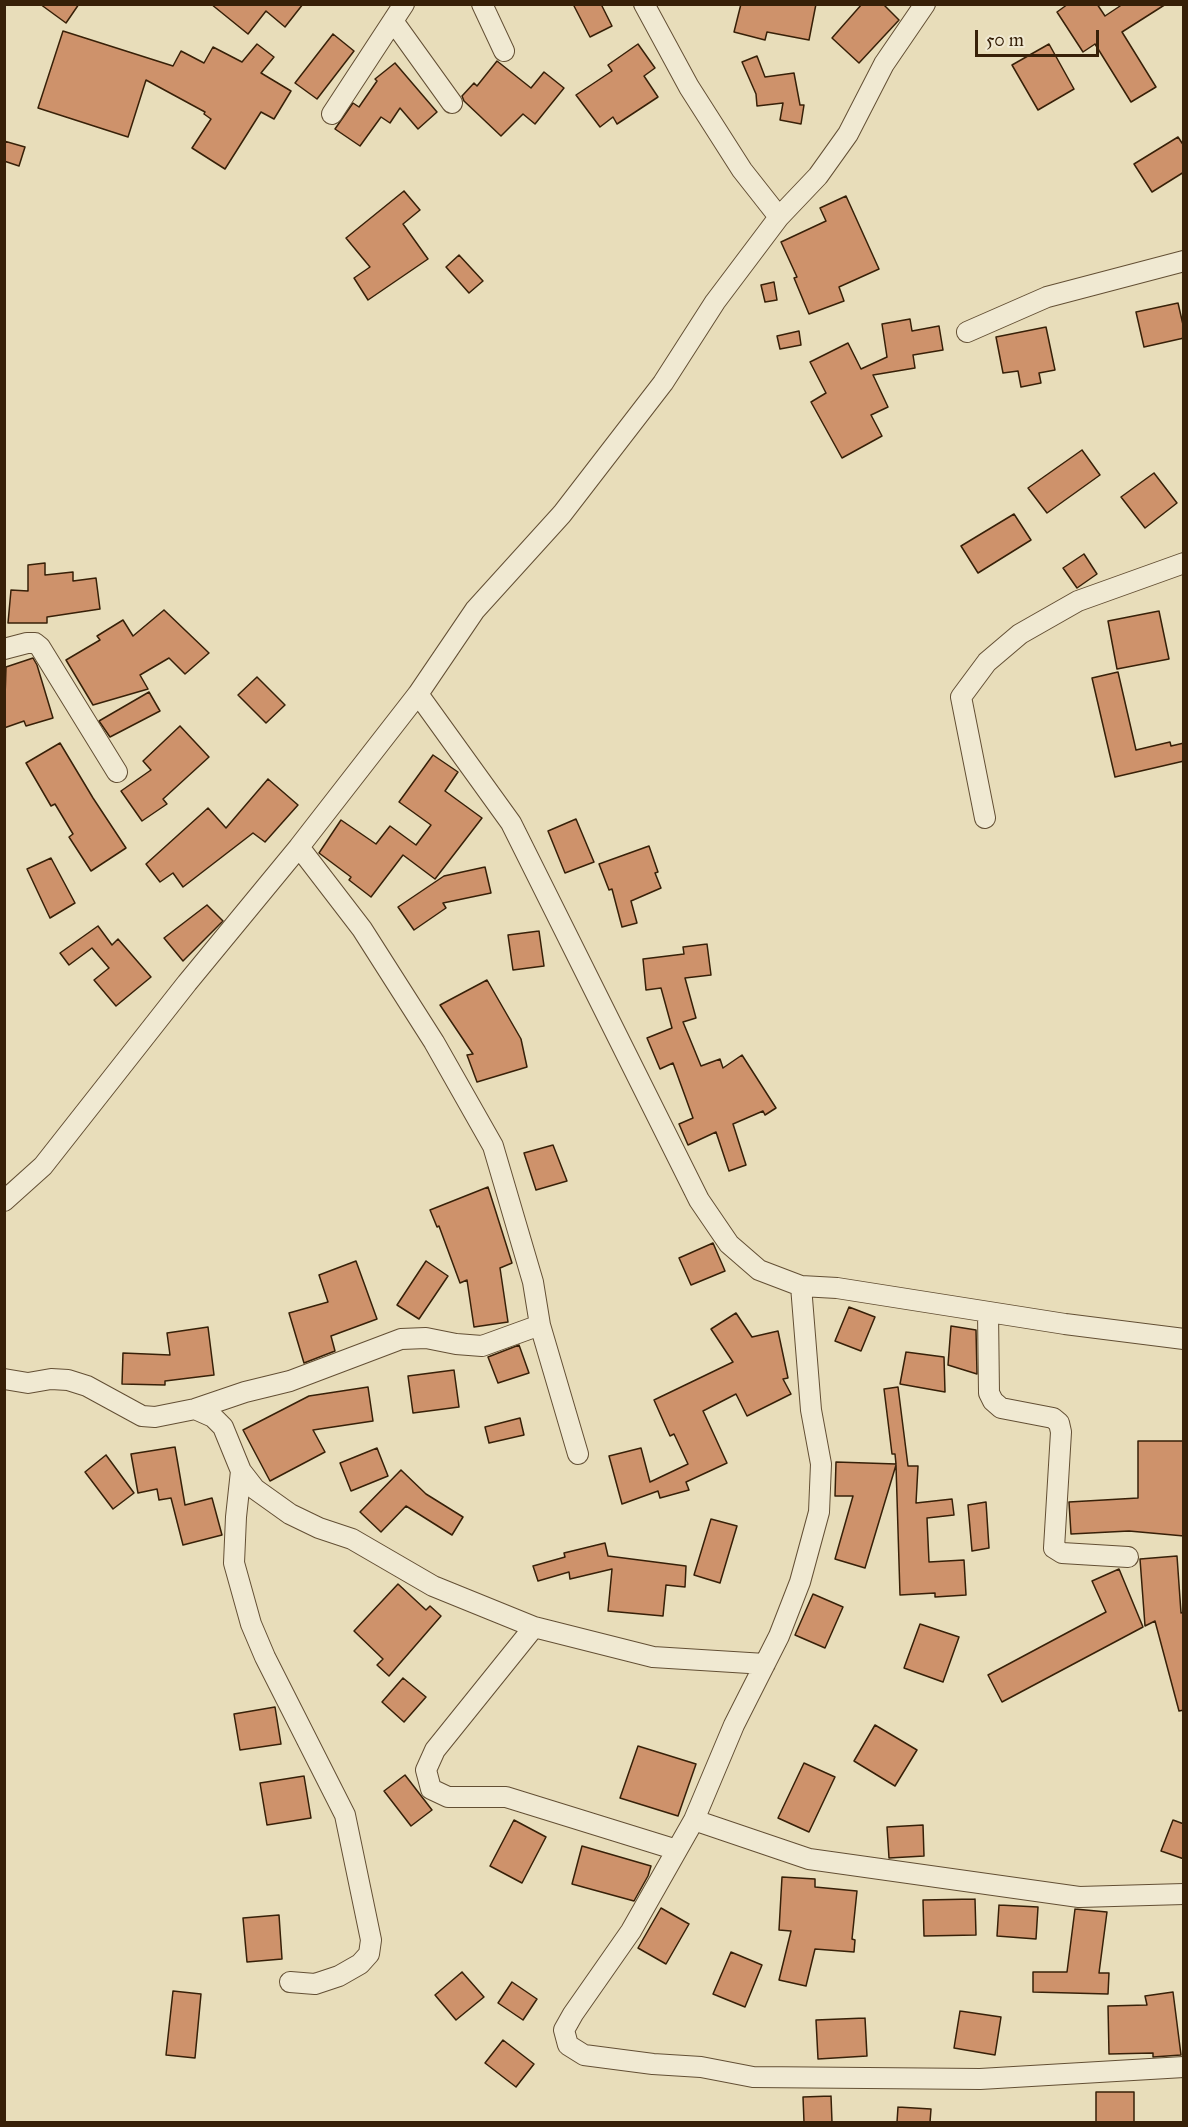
<!DOCTYPE html>
<style>
body{margin:0}
#map{position:relative;width:1188px;height:2127px;overflow:hidden;background:#e8ddba;font-family:"IM FELL Great Primer",serif}
canvas{display:block}
.frame{position:absolute;inset:0;border:6px solid #372008;pointer-events:none}
.scale{position:absolute;left:975px;top:30px;width:124px;height:27px;box-sizing:border-box;border:3px solid #372008;border-top:0;padding-left:8px;font-size:18px;line-height:21px;white-space:nowrap;color:#372008;-webkit-text-stroke:4px #f0e9d2;paint-order:stroke}
</style>
<div id="map">
<canvas width="1188" height="2127"></canvas>
<div class="frame"></div>
<div class="scale">50 m</div>
</div>
<script>
const ctx = document.querySelector('canvas').getContext('2d');
ctx.lineJoin = 'round';
function fill(path, color) { ctx.fillStyle = color; ctx.fill(path, 'evenodd'); }
const shape = rows => new Path2D(rows.map(r => 'M' + r).join(''));
function strokePath(path, color, width, dash) { ctx.strokeStyle = color; ctx.lineWidth = width; ctx.lineCap = dash ? 'butt' : 'round'; ctx.setLineDash(dash || []); ctx.stroke(path); }
const building = shape([
 [40,4,79,4,66,23,40,4],
 [211,4,303,4,285,27,266,11,248,34,211,4],
 [573,4,601,4,612,26,590,37,573,4],
 [741,4,816,4,809,40,767,32,765,40,734,32,741,4],
 [862,4,883,4,899,20,859,63,832,38,862,4],
 [1068,4,1097,4,1105,16,1123,4,1166,4,1122,32,1156,87,1131,102,1095,44,1083,52,1057,12,1068,4],
 [63,31,173,66,181,51,204,63,213,47,242,62,257,44,274,57,261,73,291,91,274,119,261,112,225,169,192,148,211,119,204,114,205,112,146,80,128,137,38,108,63,31],
 [333,34,354,51,317,99,295,83,333,34],
 [638,44,655,68,644,76,658,97,617,124,613,117,600,127,576,95,612,71,608,65,638,44],
 [1049,44,1074,89,1038,110,1012,65,1049,44],
 [757,56,765,77,794,73,800,105,804,105,801,124,780,120,783,103,757,106,756,94,742,62,757,56],
 [497,61,531,88,544,72,564,88,535,124,523,114,501,136,464,101,462,96,474,83,477,86,497,61],
 [395,63,437,112,418,129,400,108,390,123,381,117,360,146,335,129,353,103,359,107,377,81,375,79,395,63],
 [1178,137,1184,146,1184,172,1152,192,1134,164,1178,137],
 [4,141,25,147,19,166,4,161,4,141],
 [404,191,420,210,403,224,428,259,368,300,354,278,370,267,346,238,404,191],
 [846,196,879,269,839,287,844,301,809,314,794,278,797,277,781,242,826,221,820,208,846,196],
 [459,255,483,281,469,293,446,267,459,255],
 [774,282,777,300,765,302,761,285,774,282],
 [1178,303,1184,329,1184,338,1144,347,1136,312,1178,303],
 [910,319,912,331,939,326,943,350,913,355,915,368,873,375,888,407,871,415,882,436,842,458,811,402,826,393,810,362,848,343,861,369,887,357,882,324,910,319],
 [1046,327,1055,370,1039,373,1041,383,1021,387,1018,371,1003,373,996,337,1046,327],
 [799,331,801,345,780,349,777,336,799,331],
 [1082,450,1100,475,1047,513,1028,488,1082,450],
 [1154,473,1177,503,1145,528,1121,497,1154,473],
 [1014,514,1031,540,978,573,961,546,1014,514],
 [1084,554,1097,574,1077,588,1063,568,1084,554],
 [45,563,45,575,73,572,73,581,96,578,100,609,47,617,47,623,8,623,11,590,28,591,28,565,45,563],
 [164,610,209,653,185,674,169,658,140,675,148,689,93,705,66,660,100,640,97,636,123,620,133,636,164,610],
 [1159,611,1169,659,1117,669,1108,621,1159,611],
 [33,658,37,665,53,718,26,726,24,721,4,728,6,667,33,658],
 [1118,672,1136,750,1170,742,1171,746,1184,743,1184,761,1115,777,1092,678,1118,672],
 [257,677,285,705,266,723,238,695,257,677],
 [149,692,160,711,110,737,99,721,149,692],
 [180,726,209,757,163,799,167,804,142,821,121,791,151,770,143,761,180,726],
 [60,743,93,798,126,848,91,871,69,837,73,834,55,804,51,806,26,763,60,743],
 [433,755,458,772,445,791,482,818,435,879,403,855,371,897,349,880,351,877,319,853,341,820,376,844,390,826,416,845,431,825,399,802,433,755],
 [268,779,298,805,265,842,253,833,183,887,173,873,160,882,146,864,208,808,226,828,268,779],
 [576,819,594,862,565,873,548,831,576,819],
 [649,846,658,872,655,873,661,888,631,901,637,923,622,927,612,889,609,890,599,864,649,846],
 [51,858,75,903,50,918,27,869,51,858],
 [485,867,491,893,443,903,446,908,414,930,398,907,444,876,485,867],
 [207,905,223,921,183,961,164,938,207,905],
 [98,926,112,945,118,939,151,977,116,1006,94,980,109,968,92,948,69,965,60,953,98,926],
 [539,931,544,966,513,970,508,935,539,931],
 [707,944,711,975,685,978,696,1018,683,1022,701,1066,720,1059,723,1068,742,1055,776,1108,765,1115,763,1111,733,1124,746,1165,729,1171,716,1132,688,1145,679,1124,693,1118,673,1063,660,1069,647,1038,672,1028,661,988,646,990,643,959,684,954,683,947,707,944],
 [487,980,521,1039,527,1067,477,1082,467,1055,473,1054,440,1005,487,980],
 [553,1145,567,1181,536,1190,524,1153,553,1145],
 [488,1187,512,1263,500,1268,508,1322,474,1327,467,1280,460,1283,439,1226,437,1227,430,1210,488,1187],
 [713,1243,725,1271,691,1285,679,1258,713,1243],
 [356,1261,377,1319,331,1336,335,1351,304,1363,289,1313,328,1302,319,1275,356,1261],
 [426,1261,448,1276,419,1319,397,1305,426,1261],
 [849,1307,875,1317,861,1351,835,1341,849,1307],
 [736,1313,752,1337,778,1331,788,1378,783,1379,791,1394,747,1416,736,1394,703,1411,727,1463,686,1482,689,1490,660,1498,658,1491,622,1504,609,1456,641,1448,650,1482,688,1464,674,1434,670,1436,654,1400,733,1362,711,1329,736,1313],
 [951,1326,976,1330,977,1374,948,1365,951,1326],
 [208,1327,214,1375,165,1381,165,1385,122,1384,123,1353,170,1355,167,1333,208,1327],
 [519,1345,529,1373,498,1383,488,1357,519,1345],
 [906,1352,944,1357,945,1392,900,1384,906,1352],
 [454,1370,459,1407,413,1413,408,1376,454,1370],
 [368,1387,373,1421,313,1430,325,1452,270,1481,243,1430,309,1396,368,1387],
 [898,1387,908,1466,918,1466,916,1503,952,1499,954,1515,927,1518,929,1562,964,1560,966,1595,935,1597,935,1593,900,1595,896,1465,865,1568,835,1559,853,1496,835,1496,836,1462,896,1464,895,1454,892,1454,884,1389,898,1387],
 [520,1418,524,1435,489,1443,485,1427,520,1418],
 [1138,1441,1184,1441,1184,1536,1129,1531,1071,1534,1069,1502,1138,1498,1138,1441],
 [175,1447,185,1505,212,1498,222,1535,183,1545,171,1498,159,1500,157,1489,138,1493,131,1454,175,1447],
 [377,1448,388,1476,351,1491,340,1463,377,1448],
 [106,1455,134,1493,113,1509,85,1472,106,1455],
 [401,1470,426,1494,463,1517,452,1535,406,1506,381,1532,360,1512,401,1470],
 [986,1502,989,1548,972,1551,968,1505,986,1502],
 [711,1519,737,1526,720,1583,694,1575,711,1519],
 [605,1543,608,1556,686,1566,685,1587,666,1585,663,1616,608,1611,612,1569,570,1579,569,1572,538,1581,533,1566,565,1557,564,1553,605,1543],
 [1177,1556,1181,1613,1184,1612,1184,1710,1179,1711,1155,1621,1145,1626,1140,1559,1177,1556],
 [1119,1569,1143,1627,1002,1702,988,1675,1106,1612,1092,1581,1119,1569],
 [398,1584,426,1610,430,1606,441,1616,389,1676,377,1665,383,1659,354,1631,398,1584],
 [813,1594,843,1607,825,1648,795,1635,813,1594],
 [920,1624,959,1637,943,1682,904,1668,920,1624],
 [403,1678,426,1697,404,1722,382,1702,403,1678],
 [275,1707,281,1744,240,1750,234,1714,275,1707],
 [875,1725,917,1750,895,1786,854,1761,875,1725],
 [638,1746,696,1764,678,1816,620,1798,638,1746],
 [804,1763,835,1777,809,1832,778,1818,804,1763],
 [405,1775,432,1810,411,1826,384,1791,405,1775],
 [304,1776,311,1818,267,1825,260,1783,304,1776],
 [514,1820,546,1837,522,1883,490,1866,514,1820],
 [1173,1820,1184,1824,1184,1859,1161,1851,1173,1820],
 [923,1825,924,1856,889,1858,887,1827,923,1825],
 [582,1846,651,1866,648,1876,634,1901,572,1884,582,1846],
 [782,1877,815,1879,815,1887,857,1891,852,1939,855,1940,854,1952,815,1949,806,1986,779,1980,791,1931,779,1930,782,1877],
 [975,1899,976,1935,924,1936,923,1900,975,1899],
 [999,1905,1038,1907,1036,1939,997,1936,999,1905],
 [661,1908,689,1924,666,1964,638,1948,661,1908],
 [1075,1909,1107,1912,1099,1973,1109,1973,1108,1994,1033,1992,1033,1972,1067,1972,1075,1909],
 [279,1915,282,1959,247,1962,243,1918,279,1915],
 [731,1952,762,1965,745,2007,713,1994,731,1952],
 [462,1972,484,1997,456,2020,435,1995,462,1972],
 [512,1982,537,1999,523,2020,498,2003,512,1982],
 [173,1991,201,1994,195,2058,166,2055,173,1991],
 [1173,1992,1181,2055,1153,2057,1153,2053,1109,2054,1108,2006,1147,2005,1145,1996,1173,1992],
 [960,2011,1001,2017,995,2055,954,2048,960,2011],
 [865,2018,867,2056,818,2059,816,2020,865,2018],
 [503,2040,534,2064,516,2087,485,2063,503,2040],
 [1096,2092,1134,2092,1134,2122,1096,2122,1096,2092],
 [831,2096,832,2122,804,2122,803,2097,831,2096],
 [898,2107,931,2109,930,2122,897,2122,898,2107]
]);
fill(building, '#ce926b');
strokePath(building, '#372008', 1.5);
const minor = shape([
 [482,4,504,51],
 [644,4,689,87,742,170,779,217],
 [393,21,452,103],
 [332,114,404,4],
 [967,332,1047,297,1184,261],
 [4,649,27,643,35,643,40,647,117,772],
 [418,694,511,823,699,1200,729,1244,759,1270,801,1286,837,1288,1065,1324,1184,1339],
 [985,818,961,697,987,662,1020,634,1078,601,1184,563],
 [299,847,362,929,434,1042,493,1146,533,1282,540,1325,578,1454],
 [4,1201,43,1166,187,983,299,847,418,694,475,610,562,514,663,383,715,302,779,217,818,176,848,134,884,64,925,4],
 [801,1286,811,1410,821,1464,819,1512,800,1582,779,1636,734,1725,694,1820,809,1859,1079,1897,1184,1894],
 [988,1312,989,1393,993,1401,1001,1408,1053,1418,1059,1423,1061,1432,1054,1548,1062,1553,1128,1557],
 [4,1379,28,1383,51,1379,68,1380,87,1386,142,1416,155,1417,195,1409,245,1392,290,1381,401,1339,426,1338,456,1344,482,1346,540,1325],
 [195,1409,213,1417,223,1427,241,1471,255,1489,290,1514,319,1528,352,1539,433,1586,534,1627,653,1657,765,1664],
 [241,1471,236,1517,234,1563,251,1624,265,1657,345,1815,371,1940,369,1954,360,1964,339,1976,315,1984,290,1982],
 [534,1627,435,1750,426,1770,431,1789,448,1797,506,1797,677,1850],
 [694,1820,631,1931,573,2014,564,2030,568,2045,584,2055,653,2064,701,2067,753,2077,980,2079,1184,2067]
]);
strokePath(minor, '#634f34', 22);
strokePath(minor, '#f0e9d2', 20);
</script>
